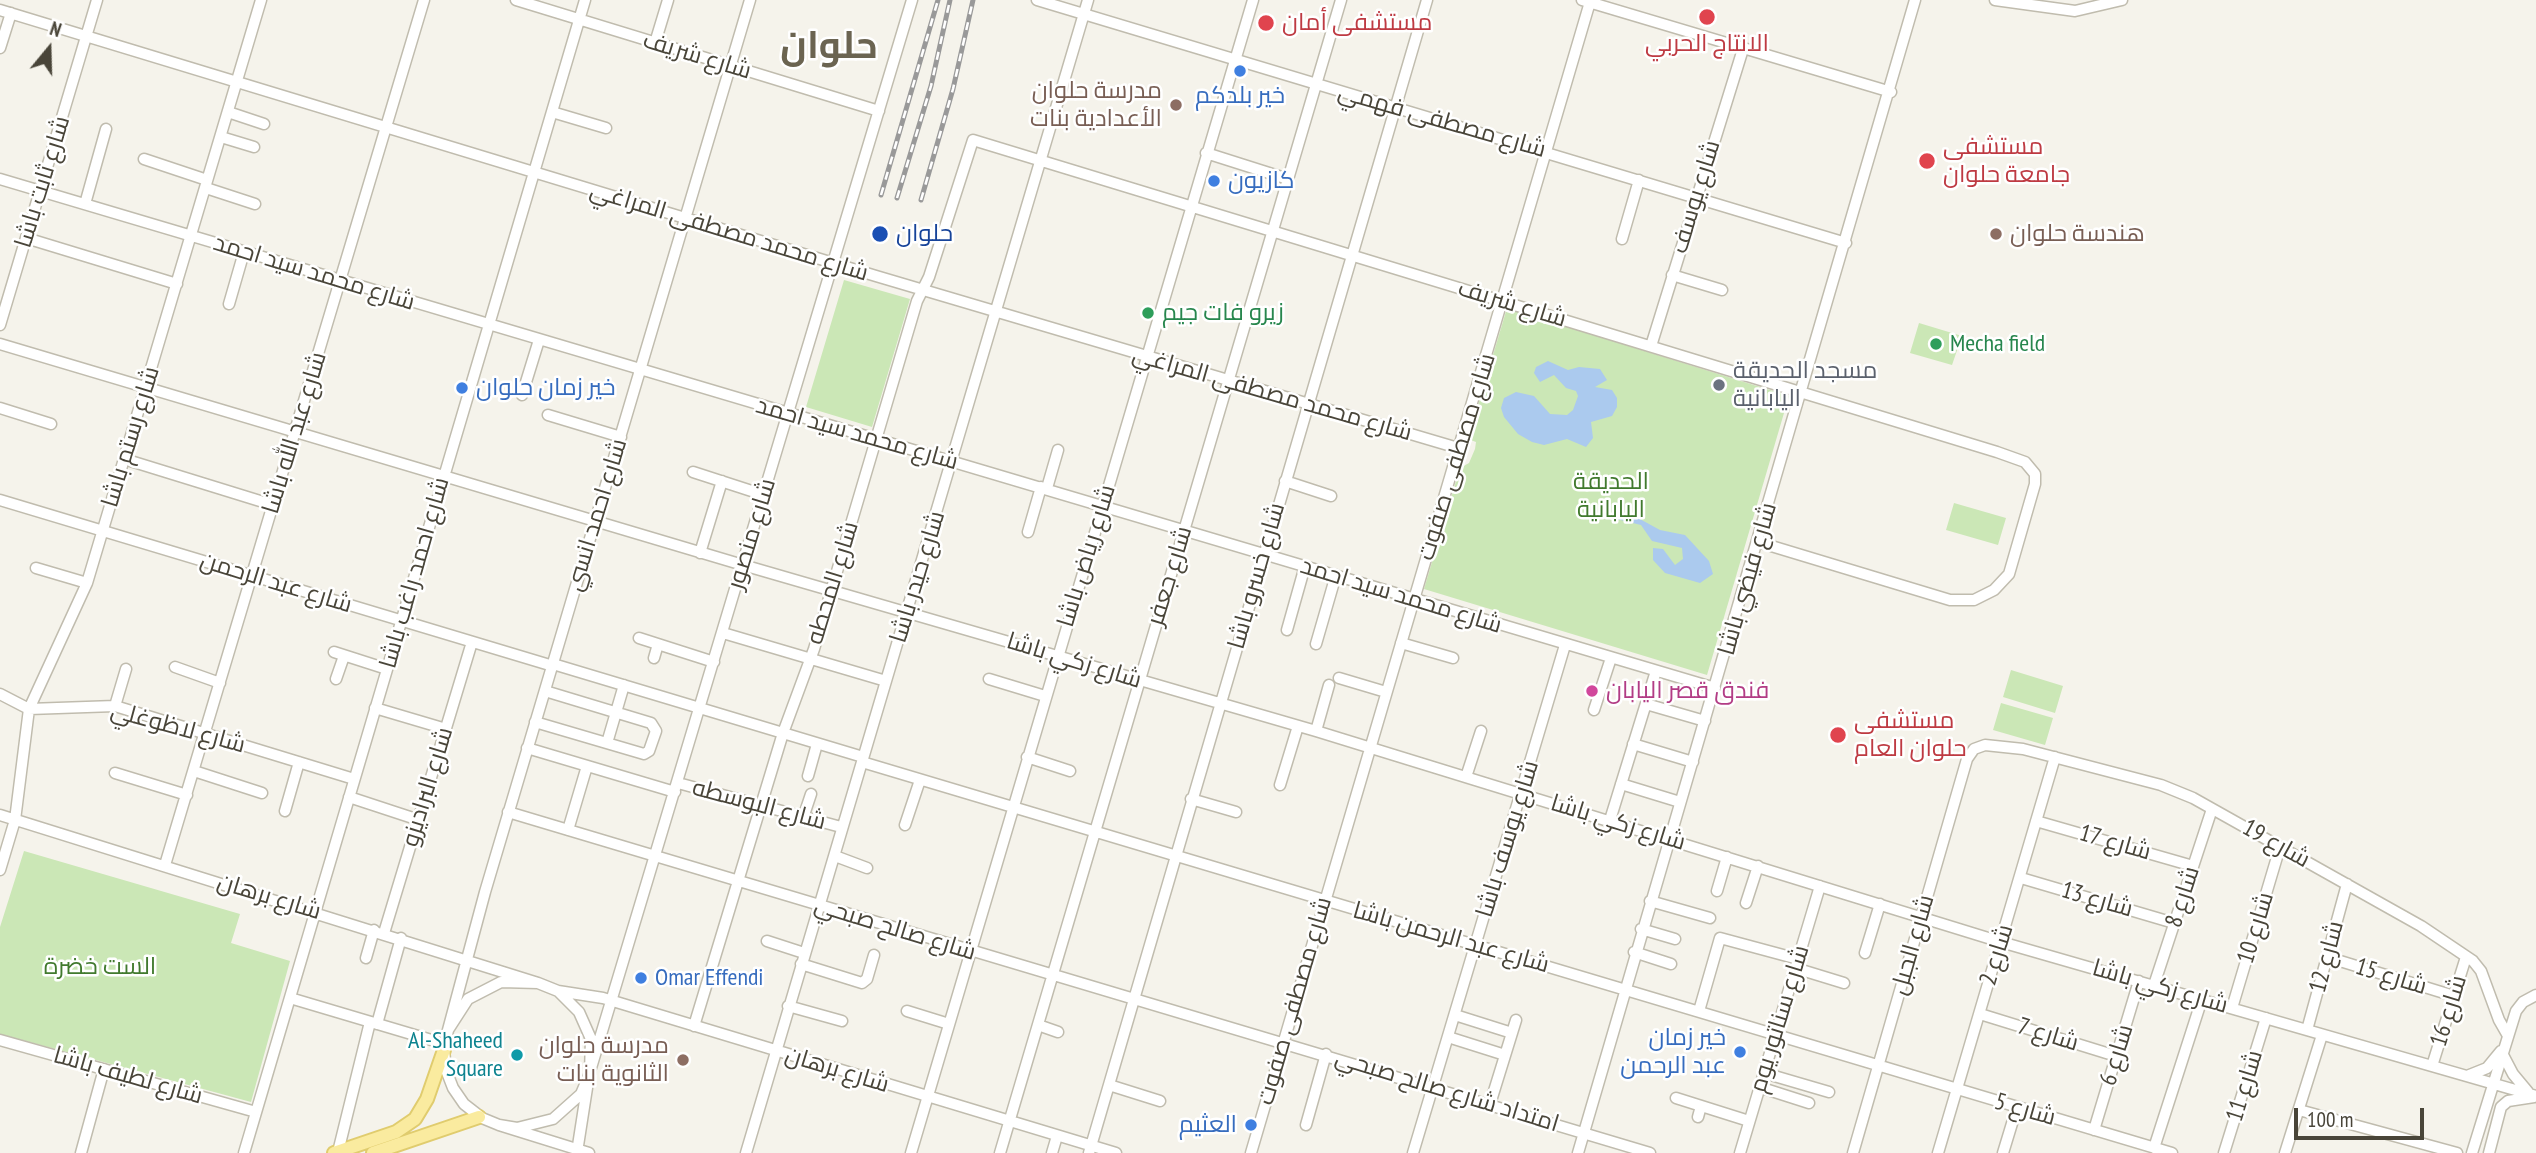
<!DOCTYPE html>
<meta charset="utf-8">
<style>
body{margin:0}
#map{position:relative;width:2536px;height:1153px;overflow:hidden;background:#f5f3eb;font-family:"PT Sans Narrow",sans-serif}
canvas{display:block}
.north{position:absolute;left:14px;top:14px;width:70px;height:70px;-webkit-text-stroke:5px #fff;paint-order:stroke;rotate:19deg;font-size:19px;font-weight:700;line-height:28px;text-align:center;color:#494539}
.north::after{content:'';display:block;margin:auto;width:24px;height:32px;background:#494539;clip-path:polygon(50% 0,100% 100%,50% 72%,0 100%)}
.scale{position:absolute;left:2294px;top:1108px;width:130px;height:32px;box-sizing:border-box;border:4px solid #494539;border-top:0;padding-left:9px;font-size:21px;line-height:24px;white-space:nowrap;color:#494539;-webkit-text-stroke:5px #fff;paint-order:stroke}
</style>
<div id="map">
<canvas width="2536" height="1153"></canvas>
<div class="north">N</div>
<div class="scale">100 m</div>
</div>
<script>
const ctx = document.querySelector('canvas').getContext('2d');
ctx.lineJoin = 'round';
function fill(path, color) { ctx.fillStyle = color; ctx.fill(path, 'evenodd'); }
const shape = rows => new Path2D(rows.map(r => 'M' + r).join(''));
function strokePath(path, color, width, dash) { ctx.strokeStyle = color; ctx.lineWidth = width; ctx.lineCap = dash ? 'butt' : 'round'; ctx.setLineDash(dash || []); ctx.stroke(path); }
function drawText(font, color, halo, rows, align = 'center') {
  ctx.font = font + ' "PT Sans Narrow",Cairo,sans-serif'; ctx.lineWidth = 5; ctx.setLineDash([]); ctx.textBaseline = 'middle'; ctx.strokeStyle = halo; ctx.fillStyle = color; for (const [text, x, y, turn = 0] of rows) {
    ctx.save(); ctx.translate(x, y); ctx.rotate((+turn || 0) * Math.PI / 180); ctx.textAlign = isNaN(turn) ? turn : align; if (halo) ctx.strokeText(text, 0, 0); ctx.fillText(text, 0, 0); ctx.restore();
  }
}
fill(shape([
 [844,280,910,299,872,427,806,407],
 [1507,308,1789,396,1707,675,1424,589,1460,468,1469,463,1475,449,1476,442,1468,439],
 [1919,323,1962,336,1952,365,1910,353],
 [1954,503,2006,518,1998,545,1946,530],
 [2011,670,2063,686,2055,713,2003,697],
 [2001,703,2053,718,2045,745,1993,730],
 [24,851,240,914,231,943,290,961,251,1102,0,1034,0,927]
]), '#cbe7b6');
fill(shape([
 [1548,361,1568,370,1579,367,1600,369,1607,380,1595,387,1612,390,1617,398,1617,407,1612,416,1591,422,1593,438,1586,447,1567,439,1544,445,1532,442,1518,434,1504,417,1501,408,1504,398,1516,392,1534,396,1550,414,1567,415,1573,410,1578,396,1576,391,1566,388,1554,375,1540,382,1534,373,1536,367],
 [1613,513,1638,518,1660,530,1685,535,1709,561,1713,574,1700,583,1665,573,1653,560,1653,548,1663,549,1675,565,1683,559,1682,548,1652,541,1641,525,1608,517]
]), '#abcaee');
const minor = shape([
 [516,0,879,111],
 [1037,0,1846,243],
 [1582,0,1891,92],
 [1995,0,2075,11,2122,0],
 [0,10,876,276,1458,448],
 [655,43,668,0],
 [0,48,11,13],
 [228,112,264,124],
 [552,112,606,128],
 [221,137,254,147],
 [1206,153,1288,179],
 [144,159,207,180],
 [0,179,1715,688],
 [206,188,255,204],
 [85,204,106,129],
 [26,238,177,284],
 [1622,239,1639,180],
 [1672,275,1722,290],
 [229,304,244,252],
 [0,325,97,0],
 [0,344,743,565,1316,731,2001,942,2536,1096],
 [1651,346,1743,49],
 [522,395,539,340],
 [0,408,51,424],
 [548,415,621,437],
 [124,459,273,505],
 [693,472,764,495],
 [1285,481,1331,496],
 [1047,488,1058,450],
 [0,500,553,666],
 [1028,532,1041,487],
 [700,553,722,481],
 [36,568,87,583],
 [1287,630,1305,566],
 [723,633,886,681],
 [639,638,714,662],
 [1401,643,1453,658],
 [1316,644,1336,575],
 [334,652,387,669],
 [654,658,658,644],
 [553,664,863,757],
 [175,667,220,683],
 [1339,678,1386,692],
 [336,679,344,656],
 [989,679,1045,696],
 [0,694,29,709,115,706,354,779],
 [1646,704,1705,721],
 [115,706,126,669],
 [375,708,446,729],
 [1594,710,1611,658],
 [535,722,644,754,649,751,656,731,651,723,545,691],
 [1316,731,1329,685],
 [607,743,624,685],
 [1633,744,1693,762],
 [527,748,675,792],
 [1027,757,1070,771],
 [862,762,2172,1153],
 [194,771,262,793],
 [115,773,187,795],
 [808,776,817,744],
 [1466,777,1481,731],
 [678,783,841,827],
 [1621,784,1680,802],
 [1280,785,1298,726],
 [349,797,419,820],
 [1191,799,1236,812],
 [285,811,299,762],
 [508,812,1650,1153],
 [0,815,538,983],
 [803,818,811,794],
 [1610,820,1656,671],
 [2036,821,2193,866],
 [905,825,920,780],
 [568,830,587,766],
 [835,856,867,868],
 [165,865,424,0],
 [0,870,15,820,29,709,87,583,261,0],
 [2021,878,2174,923],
 [1717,891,1727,857],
 [1650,901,1710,918],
 [1746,903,1758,866],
 [1641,929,1675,939],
 [384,933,472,642],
 [767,941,804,953],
 [1634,952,1671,964],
 [1865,953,1880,904],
 [2327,957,2454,996],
 [366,958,374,930],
 [801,964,862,983,867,979,874,955],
 [1795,968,1844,983],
 [2154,985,2212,809],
 [558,991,603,998,1116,1153],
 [290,998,445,1044],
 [788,1006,842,1021],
 [2232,1008,2280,847],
 [907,1011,949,1024],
 [1699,1011,1720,938,1798,959],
 [1980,1014,2116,1056],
 [1455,1015,1512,1033],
 [377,1024,401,938],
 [1038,1025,1058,1032],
 [694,1026,783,733,814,649,917,301,929,277,973,140,1997,452,2025,462,2035,474,2035,484,2009,574,1994,590,1974,600,1950,600,1758,542],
 [448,1030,485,892,750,0],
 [2307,1030,2347,884],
 [1448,1037,1505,1055],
 [0,1040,256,1112],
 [2432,1066,2466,957],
 [591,1068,912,0],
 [1764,1073,1829,1092],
 [2467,1076,2487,1068,2501,1051,2513,1074,2528,1092],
 [1109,1085,1160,1101],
 [1759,1087,1809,1103],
 [1676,1098,1749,1121],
 [1490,1104,1516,1020],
 [2299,1110,2457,1153],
 [1698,1117,1701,1106],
 [499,1125,517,1128,553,1119,581,1094,590,1073,591,1039,579,1012,558,991,538,983,501,982,468,999,448,1030,444,1050,446,1070,453,1088,464,1104,482,1118,499,1125,589,1153],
 [1306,1125,1326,1054],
 [2094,1130,2139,981],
 [2154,1148,2202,999],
 [338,1152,370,1022],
 [577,1152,587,1088],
 [81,1153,104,1069],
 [244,1153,585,0],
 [746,1153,1088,0],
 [911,1153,1253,0],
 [1000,1153,1341,0],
 [1052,1153,1057,1136],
 [1089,1153,1427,0],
 [1251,1153,1590,2],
 [1413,1153,1565,645],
 [1578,1153,1915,0],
 [1740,1153,1820,886],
 [1853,1153,1967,759,1974,749,1985,745,2023,749,2161,785,2193,798,2421,926,2473,961,2481,971,2499,1020,2507,1034],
 [1938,1153,2055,757],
 [2003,1153,2017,1107],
 [2224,1153,2266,1018],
 [2285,1153,2322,1035],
 [2472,1153,2516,1011,2523,1002,2536,995],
 [2489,1153,2501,1107,2508,1101,2534,1097]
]);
const major = shape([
 [334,1153,396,1132,415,1119,427,1099,444,1050],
 [373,1153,479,1117]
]);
strokePath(minor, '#c0bcae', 13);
strokePath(major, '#e0cc6e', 16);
strokePath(minor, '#fff', 10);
strokePath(major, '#faeb9f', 12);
const rail = shape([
 [881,195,938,0],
 [897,198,931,86,950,0],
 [921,200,953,89,973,0]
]);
strokePath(rail, '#999', 5);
strokePath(rail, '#fff', 2.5, [8]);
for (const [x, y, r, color] of [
 [1707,17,9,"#e0444e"],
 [1266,23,9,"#e0444e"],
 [1240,71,7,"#3f7fe0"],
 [1176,105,7,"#8d6e63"],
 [1927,161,9,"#e0444e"],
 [1214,181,7,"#3f7fe0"],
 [880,234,9,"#1a4fb4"],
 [1996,234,7,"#8d6e63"],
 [1148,313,7,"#2e9e5b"],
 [1936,344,7,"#2e9e5b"],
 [1719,385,7,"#6b7280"],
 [462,388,7,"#3f7fe0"],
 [1592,691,7,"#d1479c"],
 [1838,735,9,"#e0444e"],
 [641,978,7,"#3f7fe0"],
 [1740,1052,7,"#3f7fe0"],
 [517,1055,7,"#0f9aa8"],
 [683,1060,7,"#8d6e63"],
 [1251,1125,7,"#3f7fe0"]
]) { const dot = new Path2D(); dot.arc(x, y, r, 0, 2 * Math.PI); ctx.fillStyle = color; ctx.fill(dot); strokePath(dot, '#fff', 2.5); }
drawText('24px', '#be3a42', '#fff', [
 ["مستشفى أمان",1282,23],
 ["الانتاج الحربي",1707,44,"center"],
 ["مستشفى",1943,147],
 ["جامعة حلوان",1943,175],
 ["مستشفى",1854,721],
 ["حلوان العام",1854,749]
], 'left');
drawText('24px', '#494539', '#fff', [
 ["شارع شريف",697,56,17],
 ["شارع مصطفى فهمي",1442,121,16],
 ["شارع ثابت باشا",43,182,-73],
 ["شارع يوسف",1696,197,-73],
 ["شارع محمد مصطفى المراغي",729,232,17],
 ["شارع محمد سيد احمد",314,273,17],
 ["شارع شريف",1512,304,17],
 ["شارع محمد مصطفى المراغي",1272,394,16],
 ["شارع عبد الله باشا",295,433,-73],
 ["شارع محمد سيد احمد",857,434,16],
 ["شارع رستم باشا",131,437,-73],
 ["شارع مصطفى صفوت",1457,457,-73],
 ["شارع احمد انسي",597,515,-73],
 ["شارع منصور",752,534,-73],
 ["شارع رياض باشا",1087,556,-73],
 ["شارع احمد راغب باشا",415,573,-74],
 ["شارع جعفر",1170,576,-73],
 ["شارع خسرو باشا",1257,576,-74],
 ["شارع حيدر باشا",918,577,-73],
 ["شارع فيضي باشا",1748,579,-74],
 ["شارع عبد الرحمن",276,583,17],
 ["شارع المحطه",833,583,-73],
 ["شارع محمد سيد احمد",1401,596,17],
 ["شارع زكي باشا",1074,661,17],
 ["شارع لاظوغلي",178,728,15],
 ["شارع البراديزو",428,787,-73],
 ["شارع البوسطه",759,805,15],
 ["شارع زكي باشا",1618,823,17],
 ["شارع يوسف باشا",1508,839,-73],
 ["شارع 17",2115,843,16],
 ["شارع 19",2276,844,29],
 ["شارع برهان",269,897,17],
 ["شارع 8",2183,897,-72],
 ["شارع 13",2097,900,16],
 ["شارع 10",2256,928,-73],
 ["شارع صالح صبحي",895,929,17],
 ["شارع عبد الرحمن باشا",1451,938,16],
 ["شارع الجبل",1913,945,-74],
 ["شارع 2",1997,955,-73],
 ["شارع 12",2327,957,-75],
 ["شارع 15",2391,977,17],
 ["شارع زكي باشا",2160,987,16],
 ["شارع مصطفى صفوت",1295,1001,-74],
 ["شارع 16",2449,1011,-73],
 ["شارع سناتور يوم",1780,1019,-73],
 ["شارع 7",2048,1035,17],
 ["شارع 6",2117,1055,-73],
 ["شارع برهان",837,1070,17],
 ["شارع لطيف باشا",128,1076,16],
 ["شارع 11",2245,1086,-73],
 ["امتداد شارع صالح صبحي",1447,1091,17],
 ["شارع 5",2025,1110,16]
]);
drawText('24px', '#785e54', '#fff', [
 ["مدرسة حلوان",1162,91],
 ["الأعدادية بنات",1162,119],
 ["هندسة حلوان",2010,234,"left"],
 ["مدرسة حلوان",669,1046],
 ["الثانوية بنات",669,1074]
], 'right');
drawText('24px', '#366cbe', '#fff', [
 ["خير بلدكم",1240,96,"center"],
 ["كازيون",1228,181],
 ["خير زمان حلوان",476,388],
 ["Omar Effendi",655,978],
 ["خير زمان",1726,1038,"right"],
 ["عبد الرحمن",1726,1066,"right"],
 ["العثيم",1237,1125,"right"]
], 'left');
drawText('24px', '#164399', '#fff', [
 ["حلوان",896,234]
], 'left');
drawText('24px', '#27864d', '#fff', [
 ["زيرو فات جيم",1162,313],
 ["Mecha field",1950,344]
], 'left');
drawText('24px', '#5b616d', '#fff', [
 ["مسجد الحديقة",1733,371],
 ["اليابانية",1733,399]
], 'left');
drawText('24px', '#417a2e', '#fff', [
 ["الحديقة",1611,482],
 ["اليابانية",1611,510],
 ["الست خضرة",100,967]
]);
drawText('24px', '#b23c85', '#fff', [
 ["فندق قصر اليابان",1606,691]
], 'left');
drawText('24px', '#0d838f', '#fff', [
 ["Al-Shaheed",503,1041],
 ["Square",503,1069]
], 'right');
drawText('bold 38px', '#6b6451', '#fff', [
 ["حلوان",829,47]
]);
</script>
